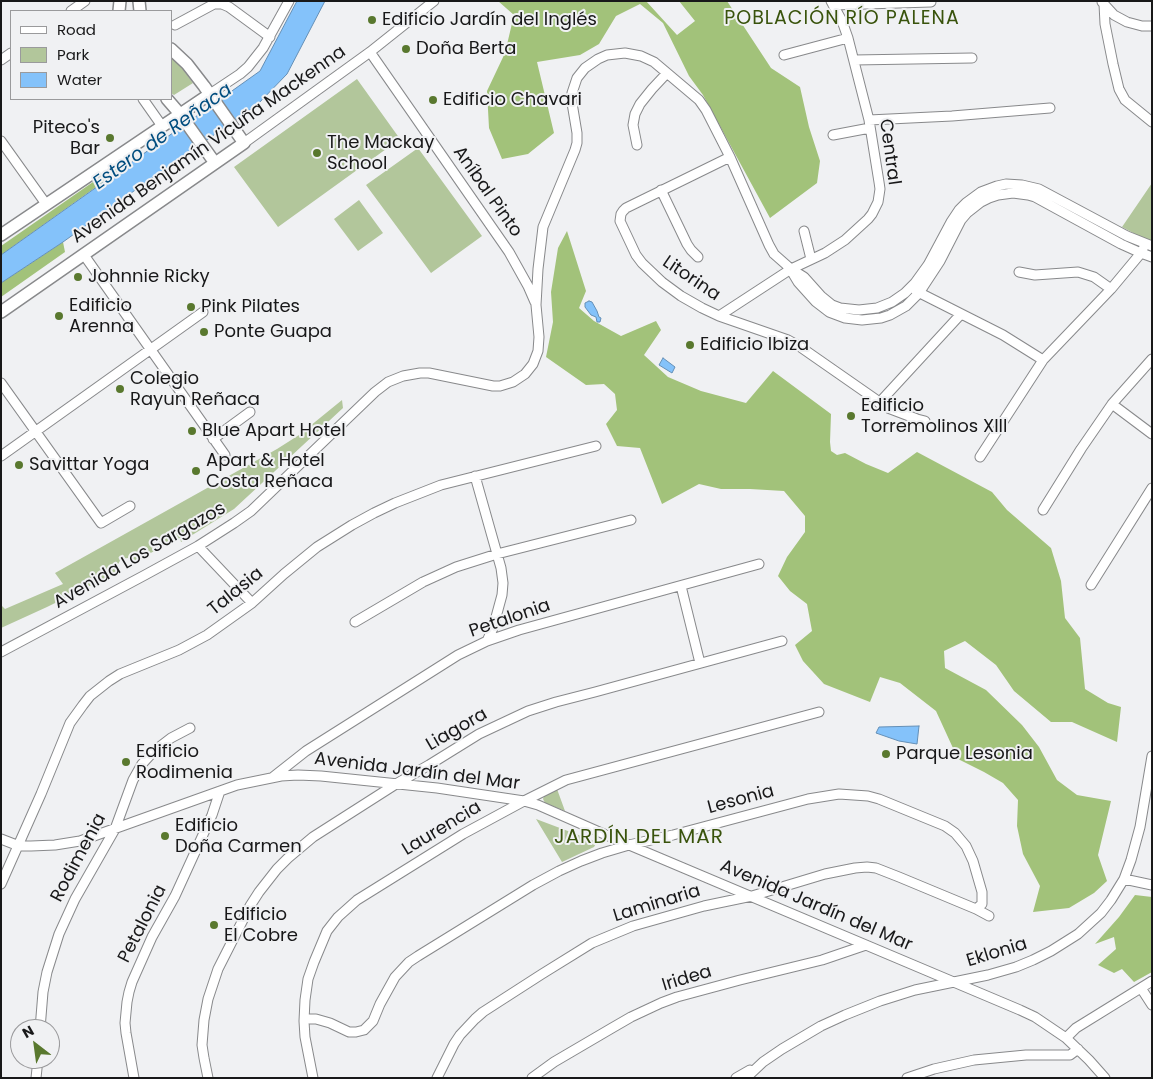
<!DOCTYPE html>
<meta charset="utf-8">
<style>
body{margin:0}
#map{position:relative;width:1153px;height:1079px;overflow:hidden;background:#f0f1f3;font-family:Poppins,sans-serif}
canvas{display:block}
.frame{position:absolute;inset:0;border:2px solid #181819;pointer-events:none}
.legend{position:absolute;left:10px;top:10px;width:162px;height:90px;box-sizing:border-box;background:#f0f1f3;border:1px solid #9a9a9c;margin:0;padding:6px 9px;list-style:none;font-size:15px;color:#181819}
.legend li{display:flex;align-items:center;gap:10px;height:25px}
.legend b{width:25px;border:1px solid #9a9a9c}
.north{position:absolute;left:10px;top:1019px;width:50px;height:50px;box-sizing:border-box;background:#f0f1f3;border:1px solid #9a9a9c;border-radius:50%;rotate:330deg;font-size:14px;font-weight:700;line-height:20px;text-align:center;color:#181819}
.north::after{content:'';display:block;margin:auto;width:18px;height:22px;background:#59782e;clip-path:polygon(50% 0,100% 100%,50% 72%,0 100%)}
</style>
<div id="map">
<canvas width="1153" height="1079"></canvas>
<div class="frame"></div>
<ul class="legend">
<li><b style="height:6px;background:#fff"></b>Road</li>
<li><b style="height:14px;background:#b2c69b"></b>Park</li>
<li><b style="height:14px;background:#84c2fa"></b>Water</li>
</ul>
<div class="north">N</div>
</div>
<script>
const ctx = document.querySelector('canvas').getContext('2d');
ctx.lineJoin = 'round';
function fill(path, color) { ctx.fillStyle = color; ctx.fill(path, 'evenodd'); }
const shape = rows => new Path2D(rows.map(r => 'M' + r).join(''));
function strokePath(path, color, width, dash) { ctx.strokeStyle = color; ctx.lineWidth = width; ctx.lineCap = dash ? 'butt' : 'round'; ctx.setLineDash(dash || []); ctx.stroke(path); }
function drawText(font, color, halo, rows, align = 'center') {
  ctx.font = font + ' Poppins,sans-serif'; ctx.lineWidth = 4; ctx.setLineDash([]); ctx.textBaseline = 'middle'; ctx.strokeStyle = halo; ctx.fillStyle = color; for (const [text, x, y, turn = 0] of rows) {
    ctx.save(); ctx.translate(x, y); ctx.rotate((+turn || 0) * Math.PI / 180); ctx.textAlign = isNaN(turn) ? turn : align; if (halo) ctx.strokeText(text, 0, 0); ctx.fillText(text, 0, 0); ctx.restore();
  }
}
fill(shape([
 [171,58,178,63,193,83,174,95,171,93],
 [357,79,400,139,278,227,234,167],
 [418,148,482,236,431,273,366,185],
 [1152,183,1152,243,1122,227],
 [359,200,383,233,358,251,334,219],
 [342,400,343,408,234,509,181,542,180,538,133,562,128,558,121,559,117,566,116,573,47,607,1,628,1,605,5,609,63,584,55,573,277,449,299,435],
 [557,789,565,811,545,803,543,799,544,796],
 [536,819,597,842,594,847,562,862]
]), '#b2c69b');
fill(shape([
 [498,1,646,1,677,35,695,21,679,1,727,1,771,68,800,87,809,127,820,161,817,183,770,218,703,95,689,76,663,23,640,4,616,16,599,44,580,55,537,62,554,133,528,154,502,159,489,128,487,91,505,53,514,15],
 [131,162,1,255,1,246,116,166],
 [567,231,586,291,579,308,594,321,621,336,656,321,661,330,644,355,668,377,701,391,746,403,773,371,831,414,830,442,831,451,837,455,845,453,866,464,888,473,917,452,992,492,1007,510,1051,548,1061,581,1065,618,1080,638,1085,689,1108,703,1121,707,1117,742,1072,722,1051,722,1014,691,996,665,965,641,944,651,945,668,986,690,1022,725,1039,747,1057,780,1077,795,1111,801,1098,855,1107,881,1094,893,1069,908,1033,912,1040,886,1023,854,1017,826,1018,800,1003,783,984,772,958,759,936,711,900,683,880,677,870,702,824,684,803,661,795,645,812,631,807,604,790,591,778,576,787,557,805,532,805,516,784,491,750,489,721,489,699,484,662,504,640,448,617,446,606,424,617,410,615,394,604,384,586,385,546,357,553,322,551,292,558,248],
 [63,242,65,252,1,297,1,283],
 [1135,895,1152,897,1152,972,1134,982,1122,969,1114,973,1098,965,1116,949,1114,937,1095,944,1119,917]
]), '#a2c27a');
const water = shape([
 [297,1,325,1,287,74,257,105,152,178,63,242,1,283,1,255,260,71,297,1],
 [589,301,592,302,597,311,599,317,601,318,600,322,597,322,596,317,591,315,585,307,585,303,589,301],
 [663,358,675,367,672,373,659,365,663,358],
 [919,726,917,744,899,741,876,733,879,727,919,726]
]);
fill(water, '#84c2fa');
strokePath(water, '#648fb6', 1);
const minor = shape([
 [1102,2,1114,15,1127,22,1142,26,1152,26],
 [1104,4,1105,24,1113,64,1119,89,1125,100,1152,122],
 [833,5,931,2],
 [71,11,85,1],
 [175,25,214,4,222,4,229,7,270,37],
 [370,52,509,252,528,286,535,302],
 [784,55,848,38],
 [1,60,11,53],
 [854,60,972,58],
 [210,94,240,74,248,67,263,48,289,1],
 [143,99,162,126],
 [869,120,952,116,1050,108],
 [833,135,870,128],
 [1,141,46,204],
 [244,143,370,52,434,1],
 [637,145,633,125,635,114,640,104,652,89,667,73],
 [730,157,626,208,623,211,621,214,620,221,636,255,642,263,662,282,681,296,702,308,719,316,788,340,799,346,888,408,917,419,925,421],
 [661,190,687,244,691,250,698,257],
 [804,231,811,259],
 [84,255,225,455],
 [792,272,798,282,816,302,829,312,845,318,862,320,881,318,890,315,906,306,919,293,940,261,961,220,967,213,981,202,989,198,998,195,1013,193,1028,195,1035,197,1121,244,1141,253,1152,257],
 [1019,272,1035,275,1078,272,1094,277,1111,289],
 [916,291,1003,335,1043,360],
 [719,316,791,269,825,253,845,240,868,219,872,214,878,202,880,189,879,182,869,120,848,38,842,21,831,1],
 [1,383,101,523,130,506],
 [879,403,961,314],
 [1112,404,1152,434],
 [213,439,250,412],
 [1,456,203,312],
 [980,457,1043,360,1111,289,1141,253,1143,249],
 [475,476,501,568,503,583,502,595,493,628,487,641],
 [1043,510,1081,449,1112,404,1152,359],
 [198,546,252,603],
 [1091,585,1152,488],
 [681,586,700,663],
 [355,622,423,582,456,567,497,554,631,520],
 [1,652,145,575,198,546,234,523,251,511,375,392,388,382,403,376,420,373,429,373,493,386,500,386,513,382,525,374,533,364,538,351,539,337,536,305,538,269,543,227,575,150,577,143,577,133,572,103,572,93,577,78,585,68,598,59,607,55,625,53,641,56,654,62,699,100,706,110,730,157,769,245,774,254,791,269,804,277,821,296,832,305,840,308,859,310,877,308,892,302,905,293,915,283,928,265,951,222,959,210,966,203,981,192,997,186,1006,184,1022,185,1039,189,1127,236,1152,246],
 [273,777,306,751,458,655,487,641,519,630,759,564],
 [1,839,19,846,31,846,55,845,80,841,237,785,281,776,298,775,321,776,437,788,524,801,538,805,629,845,1020,1010,1035,1017,1066,1038,1089,1060,1105,1078],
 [1124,879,1152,885],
 [1,884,41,794,70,723,83,705,90,696,109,681,120,674,179,650,207,635,252,603,284,574,317,547,352,525,374,513,395,503,441,485,596,446],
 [1141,988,1152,1005],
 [304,1021,308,1019,316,1019,330,1023,349,1032,356,1032,364,1030,373,1021,380,1004,395,977,409,962,418,956,533,885,559,871,581,861,602,853,629,845,673,835,808,799,839,794,868,796,879,799,945,826,955,833,966,846,973,861,982,892,982,904,976,909],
 [40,1029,43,992,47,972,59,934,75,899,115,829,133,780,142,764,154,751,171,738,190,728],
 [1066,1038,1076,1028,1152,981],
 [36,1078,38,1059],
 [134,1078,126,1033,125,1023,127,1002,129,992,132,982,152,937,175,896,212,815,220,791],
 [208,1078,204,1058,202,1045,204,1020,208,999,218,969,250,906,259,892,277,869,288,858,313,837,396,784,429,765,479,734,528,711,556,702,595,692,782,641],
 [313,1078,305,1037,304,1021,305,1000,308,979,314,962,327,931,338,917,357,900,463,834,524,801,566,780,819,712],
 [437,1078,454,1044,460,1035,475,1019,483,1012,542,974,592,943,633,926,704,906,752,896,825,874,855,868,867,867,876,868,899,877,976,909,989,916],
 [532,1078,554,1062,612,1028,631,1017,661,1003,677,997,740,980,822,960,866,945],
 [736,1078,750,1070],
 [746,1078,763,1062,782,1049,821,1026,845,1015,880,1001,915,990,988,975,1016,967,1033,960,1051,951,1078,934,1101,913,1111,900,1124,879,1131,860,1140,827,1152,756],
 [907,1078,934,1069,974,1060,1026,1055,1070,1055,1078,1049]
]);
const major = shape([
 [139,1,140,11],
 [119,11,120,1],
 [167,99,180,114,215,163],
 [1,235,210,94],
 [1,312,244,143,204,86,187,64,171,49]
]);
strokePath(minor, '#88898b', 11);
strokePath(major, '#88898b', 14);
strokePath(minor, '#fff', 9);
strokePath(major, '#fff', 11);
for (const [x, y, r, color] of [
 [372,20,5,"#59782e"],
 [406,49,5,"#59782e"],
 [433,100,5,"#59782e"],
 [110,138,5,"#59782e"],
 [317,153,5,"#59782e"],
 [78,277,5,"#59782e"],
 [191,307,5,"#59782e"],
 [59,316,5,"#59782e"],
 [204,332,5,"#59782e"],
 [690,345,5,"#59782e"],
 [120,389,5,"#59782e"],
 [851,416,5,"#59782e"],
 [192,431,5,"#59782e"],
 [19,465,5,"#59782e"],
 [196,471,5,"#59782e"],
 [886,754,5,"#59782e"],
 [126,762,5,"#59782e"],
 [165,836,5,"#59782e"],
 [214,925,5,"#59782e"]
]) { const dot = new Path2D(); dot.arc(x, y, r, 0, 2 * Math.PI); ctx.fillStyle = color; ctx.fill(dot); strokePath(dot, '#f0f1f3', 2); }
drawText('18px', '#181819', '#f0f1f3', [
 ["Edificio Jardín del Inglés",382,20],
 ["Doña Berta",416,49],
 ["Edificio Chavari",443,100],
 ["Piteco's",100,128,"right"],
 ["Bar",100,149,"right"],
 ["The Mackay",327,143],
 ["School",327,164],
 ["Johnnie Ricky",88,277],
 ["Edificio",69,306],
 ["Arenna",69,327],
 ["Pink Pilates",201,307],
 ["Ponte Guapa",214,332],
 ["Edificio Ibiza",700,345],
 ["Colegio",130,379],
 ["Rayun Reñaca",130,400],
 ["Edificio",861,406],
 ["Torremolinos XIII",861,427],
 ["Blue Apart Hotel",202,431],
 ["Apart & Hotel",206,461],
 ["Costa Reñaca",206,482],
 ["Savittar Yoga",29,465],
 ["Edificio",136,752],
 ["Rodimenia",136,773],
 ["Parque Lesonia",896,754],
 ["Edificio",175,826],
 ["Doña Carmen",175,847],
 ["Edificio",224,915],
 ["El Cobre",224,936]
], 'left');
drawText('18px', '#181819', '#f0f1f3', [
 ["Avenida Benjamín Vicuña Mackenna",209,145,-35],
 ["Central",889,152,82],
 ["Aníbal Pinto",487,192,55],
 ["Litorina",691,279,34],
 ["Avenida Los Sargazos",140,556,-30],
 ["Talasia",236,592,-39],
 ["Petalonia",510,619,-19],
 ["Liagora",457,730,-30],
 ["Avenida Jardín del Mar",417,772,7],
 ["Lesonia",741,800,-15],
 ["Laurencia",442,829,-31],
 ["Rodimenia",79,858,-62],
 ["Laminaria",657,904,-17],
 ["Avenida Jardín del Mar",816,906,23],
 ["Petalonia",143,924,-63],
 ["Eklonia",997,953,-17],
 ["Iridea",687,979,-17]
]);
ctx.letterSpacing = '1px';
drawText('19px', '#39530c', '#f0f1f3', [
 ["POBLACIÓN RÍO PALENA",842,19]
]);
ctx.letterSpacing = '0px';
drawText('italic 19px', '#014d7f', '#f0f1f3', [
 ["Estero de Reñaca",163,137,-36]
]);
ctx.letterSpacing = '1px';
drawText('20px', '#39530c', '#f0f1f3', [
 ["JARDÍN DEL MAR",639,838]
]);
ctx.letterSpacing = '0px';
</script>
